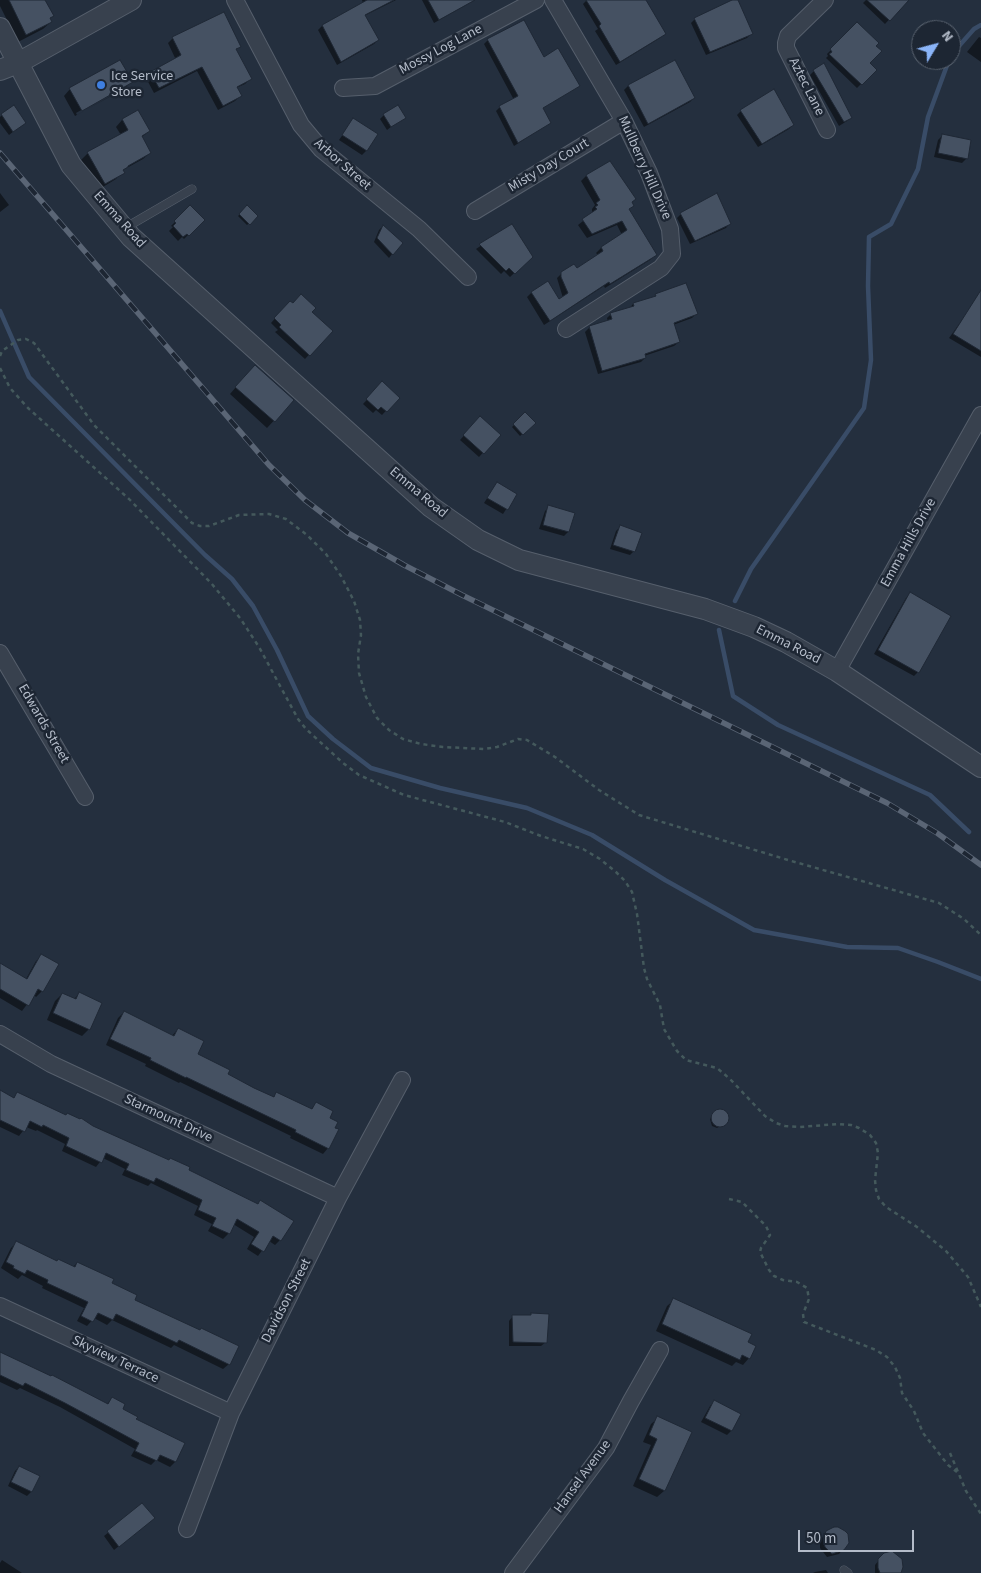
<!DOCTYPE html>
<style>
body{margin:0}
#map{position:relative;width:981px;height:1573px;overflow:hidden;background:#242f3e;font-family:"Source Sans 3",sans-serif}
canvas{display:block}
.north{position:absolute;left:911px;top:20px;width:50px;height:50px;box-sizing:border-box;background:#1d2633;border:1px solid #59626f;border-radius:50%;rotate:53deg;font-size:14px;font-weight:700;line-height:20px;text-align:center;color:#b4bcc9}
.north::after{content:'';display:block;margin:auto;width:18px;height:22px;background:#8ab4f8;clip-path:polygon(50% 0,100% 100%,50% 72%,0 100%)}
.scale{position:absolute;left:798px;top:1530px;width:116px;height:22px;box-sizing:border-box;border:2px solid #b4bcc9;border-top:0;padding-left:6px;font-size:15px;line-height:18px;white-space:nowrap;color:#b4bcc9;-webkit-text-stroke:4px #1d2633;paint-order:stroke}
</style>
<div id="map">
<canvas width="981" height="1573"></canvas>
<div class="north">N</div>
<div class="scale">50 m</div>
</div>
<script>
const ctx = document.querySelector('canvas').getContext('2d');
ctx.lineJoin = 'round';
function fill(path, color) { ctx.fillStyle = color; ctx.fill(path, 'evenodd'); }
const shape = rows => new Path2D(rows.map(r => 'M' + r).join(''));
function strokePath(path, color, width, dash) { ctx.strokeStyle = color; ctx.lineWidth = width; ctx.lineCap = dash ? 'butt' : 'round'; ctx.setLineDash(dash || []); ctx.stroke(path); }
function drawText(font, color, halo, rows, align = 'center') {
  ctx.font = font + ' "Source Sans 3",sans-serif'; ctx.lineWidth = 5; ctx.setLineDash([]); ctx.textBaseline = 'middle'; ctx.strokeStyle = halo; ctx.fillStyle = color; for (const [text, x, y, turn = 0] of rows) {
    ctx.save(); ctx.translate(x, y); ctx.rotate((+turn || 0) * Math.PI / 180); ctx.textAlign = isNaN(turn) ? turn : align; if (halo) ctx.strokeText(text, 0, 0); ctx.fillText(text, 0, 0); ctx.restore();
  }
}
fill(shape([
 [0,0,42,0,52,16,49,19,51,22,43,29,18,42,0,6],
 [362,0,396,0,364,16,378,40,374,44,337,65,318,30,322,26,363,3],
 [422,0,475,0,434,23],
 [587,0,641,0,664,34,660,38,616,65,595,31,598,29,583,4],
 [735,0,736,0,751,34,747,38,706,55,691,23,695,19],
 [866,0,907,0,885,24,863,3],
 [224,13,239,47,235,50,250,79,245,84,236,88,240,96,235,101,218,110,197,71,154,93,146,78,151,73,176,60,168,43,173,38],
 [857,24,868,63,875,70,857,88,826,58,828,56,827,54],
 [979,37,981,38,981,62,967,52],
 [488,40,542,109,550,123,514,146,496,111,500,107,514,100,484,44],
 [814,71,851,117,847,121,839,126,810,75],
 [131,82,124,89,75,116,64,96,70,89],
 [125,85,125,88,77,115,76,113],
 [628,86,694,98,690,102,644,127,624,90],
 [137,111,149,131,141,138,150,153,143,159,123,170,116,179,98,190,81,160,88,153,121,135,116,127,122,120],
 [741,111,793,125,789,129,758,147,737,115],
 [2,115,24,123,9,135,0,123,0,117],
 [384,115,404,117,387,130,380,119],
 [353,120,366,151,362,155,339,140],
 [942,136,970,141,966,159,962,163,934,157,938,140],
 [610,162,630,203,628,210,655,255,650,260,605,288,604,286,544,325,527,297,532,292,558,300,563,298,557,278,562,273,577,269,598,255,596,253,601,248,622,235,617,225,587,238,578,225,592,214,592,209,595,205,581,181,586,176],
 [0,193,9,205,0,212],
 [190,207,203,220,184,239,182,237,178,241,169,231,173,227,171,226],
 [247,207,256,216,247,225,238,216],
 [681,214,730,223,726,228,690,244,677,218],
 [512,225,531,257,510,277,504,271,501,274,476,249],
 [383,226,392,254,389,258,374,242,379,230],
 [656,296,696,314,692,318,673,325,679,342,674,346,644,356,645,358,641,362,598,374,585,332,589,328,608,322,607,318,611,314,629,309,633,304,653,299],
 [290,302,310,312,331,331,305,359,275,332,278,330,271,323],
 [975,302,981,306,981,357,949,338],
 [248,373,293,400,267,428,230,394],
 [383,383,398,398,382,415,376,410,373,413,363,404],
 [525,414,534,423,520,436,512,427],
 [480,418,499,435,479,457,460,440],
 [497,483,516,494,503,514,484,503],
 [549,507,573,514,568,532,564,536,539,529,545,511],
 [620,527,634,551,630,555,610,549,616,531],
 [910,594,918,672,914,676,874,654,906,598],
 [42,956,42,991,36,997,34,995,22,1011,0,998,0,964,26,979,36,961],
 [62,994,73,1000,79,994,89,1029,82,1036,47,1020,55,1001],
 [124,1012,171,1037,178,1029,196,1054,226,1075,273,1097,276,1094,310,1110,316,1104,328,1119,328,1148,323,1154,290,1138,291,1136,180,1082,179,1083,145,1066,146,1064,106,1045,118,1018],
 [0,1092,12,1099,17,1094,93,1127,257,1205,260,1202,280,1240,275,1245,269,1241,258,1256,247,1249,254,1237,233,1224,228,1234,223,1239,208,1231,212,1224,194,1215,198,1206,151,1183,148,1186,122,1175,125,1169,103,1158,96,1167,62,1151,65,1144,37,1130,36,1131,26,1127,19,1136,0,1127],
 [722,1110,726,1113,728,1117,724,1124,717,1128,712,1126,710,1119,717,1111],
 [16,1243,56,1262,73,1267,77,1263,110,1284,133,1300,229,1364,223,1369,174,1345,171,1348,112,1320,107,1325,94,1318,87,1326,77,1321,84,1308,42,1288,43,1286,22,1275,18,1279,1,1268,11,1248],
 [674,1300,746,1342,749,1358,743,1365,736,1362,732,1366,656,1331,667,1306],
 [513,1316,546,1342,541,1346,509,1346,509,1321],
 [0,1354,107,1404,112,1398,121,1409,135,1420,183,1444,175,1462,170,1467,156,1460,151,1465,131,1456,135,1449,60,1407,20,1388,17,1390,0,1382],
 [714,1402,739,1414,731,1431,727,1435,701,1422,710,1406],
 [658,1418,690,1433,664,1491,657,1497,633,1486,651,1445,643,1442,651,1424],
 [19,1467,38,1477,31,1492,27,1496,8,1486,15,1471],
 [142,1505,149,1522,114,1550,104,1536],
 [830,1530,843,1549,839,1554,827,1557,820,1548,820,1540],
 [884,1554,899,1573,875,1573,875,1565],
 [2,1560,22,1573,0,1573,0,1563],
 [826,1570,828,1573,813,1573,815,1572]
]), '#0007');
strokePath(shape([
 [951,55,974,29,981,25],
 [0,311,29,377,205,555,232,579,253,606,277,650,308,716,333,739,371,768,440,788,527,808,592,835,665,880,754,930,847,947,898,948,938,962,981,979],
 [735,601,751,569,864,408,871,360,868,286,869,237,891,224,918,169,928,117,949,60],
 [719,630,733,696,778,725,930,795,969,832]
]), '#394c67', 4.5);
const building = shape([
 [9,0,45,0,54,16,50,18,52,22,26,35,9,0],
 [367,0,394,0,365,15,379,40,341,62,322,25,367,0],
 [428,0,475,0,439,20,428,0],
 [586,0,646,0,666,34,620,62,599,26,601,24,586,0],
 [732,0,738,0,753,34,710,52,694,18,732,0],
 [867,0,909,0,890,21,867,0],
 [224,12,241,47,236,49,252,79,237,87,242,96,223,106,202,67,159,88,150,72,181,55,172,37,224,12],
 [524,20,544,57,558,48,580,86,543,108,551,123,518,143,499,106,518,96,487,39,524,20],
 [857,22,879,43,876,46,882,51,870,63,877,70,862,85,829,54,832,52,830,49,857,22],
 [120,60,133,82,82,111,69,88,120,60],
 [675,60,695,98,648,124,628,85,675,60],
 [824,63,852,118,844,122,813,70,824,63],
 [774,89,794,125,762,144,740,110,774,89],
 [14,105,26,123,13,132,1,114,14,105],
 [398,105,406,118,391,127,383,114,398,105],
 [138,110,150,131,142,136,151,153,128,166,128,167,123,170,125,173,105,184,87,152,128,130,122,119,138,110],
 [353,118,378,134,367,151,342,135,353,118],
 [942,134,971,140,968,159,938,153,942,134],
 [610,161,636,199,632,202,634,206,629,209,657,255,610,284,609,282,550,321,531,292,548,281,559,299,568,293,561,277,561,272,574,264,577,268,603,251,601,247,627,230,622,221,592,234,582,219,597,209,595,207,598,205,596,203,600,200,586,175,610,161],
 [717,193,731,224,695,241,680,213,717,193],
 [190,205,205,220,189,236,187,234,183,237,173,226,176,223,174,221,190,205],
 [247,205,258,216,250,225,239,214,247,205],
 [512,224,533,257,515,274,509,268,506,271,479,244,512,224],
 [383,225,403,243,393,255,377,238,383,225],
 [686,283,698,314,674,323,680,342,645,354,646,358,602,371,589,326,612,319,610,313,634,306,633,303,656,296,655,294,686,283],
 [981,290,981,351,953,334,981,290],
 [301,294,316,308,312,312,333,331,310,356,279,327,281,325,274,318,290,301,293,303,301,294],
 [255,365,294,400,275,422,235,387,255,365],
 [382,381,400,398,387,412,381,407,378,410,366,399,382,381],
 [525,412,536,423,523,435,513,424,525,412],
 [480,416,501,435,484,454,463,435,480,416],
 [497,482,517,494,508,510,487,498,497,482],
 [548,505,575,513,569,532,543,525,548,505],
 [620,525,642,533,635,552,613,545,620,525],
 [910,592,951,616,919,673,878,650,910,592],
 [41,954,59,964,43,992,38,989,29,1006,0,989,0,963,27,979,41,954],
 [79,992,102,1003,90,1030,53,1013,62,993,76,999,79,992],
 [124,1011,174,1036,178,1028,204,1041,198,1054,230,1070,228,1074,254,1088,274,1097,276,1092,312,1109,316,1102,333,1111,330,1118,338,1122,335,1128,339,1129,329,1149,295,1132,296,1130,186,1077,186,1078,150,1060,151,1058,110,1039,124,1011],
 [0,1090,14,1098,17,1092,66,1115,67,1113,80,1119,81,1118,93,1126,169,1160,170,1158,190,1167,189,1170,258,1204,260,1200,294,1221,281,1241,273,1236,264,1252,251,1244,259,1232,237,1219,230,1234,212,1226,216,1218,198,1210,202,1200,156,1178,154,1182,126,1170,129,1164,106,1153,102,1163,83,1154,66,1146,69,1138,43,1125,42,1127,30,1121,25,1132,0,1120,0,1090],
 '711 1118a9 9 0 1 1 18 0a9 9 0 1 1-18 0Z',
 [16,1241,57,1261,58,1259,75,1267,77,1262,114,1279,112,1283,137,1295,135,1300,200,1330,201,1328,239,1346,230,1365,179,1340,177,1343,116,1314,113,1320,98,1313,93,1322,81,1316,88,1302,47,1283,48,1280,27,1270,25,1274,13,1268,14,1266,6,1262,16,1241],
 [673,1298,752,1334,748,1342,756,1346,750,1359,742,1355,740,1360,662,1324,673,1298],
 [531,1313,549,1314,547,1343,513,1342,512,1315,531,1315,531,1313],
 [0,1352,51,1376,52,1375,108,1404,112,1397,125,1404,123,1409,138,1417,136,1419,185,1443,176,1462,160,1455,157,1461,135,1451,139,1443,65,1403,25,1383,23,1386,0,1375,0,1352],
 [714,1400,741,1414,732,1431,705,1418,714,1400],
 [657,1416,692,1432,665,1491,639,1479,657,1439,649,1435,657,1416],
 [19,1466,40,1476,32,1492,11,1482,19,1466],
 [142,1503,155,1518,119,1547,107,1531,142,1503],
 [834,1527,838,1527,845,1531,848,1534,849,1543,844,1550,832,1554,825,1547,823,1539,826,1531,834,1527],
 [892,1551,902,1559,903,1567,901,1573,880,1573,878,1568,878,1559,884,1553,892,1551]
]);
fill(building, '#455162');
strokePath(building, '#1f2835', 1);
const service = shape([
 [125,228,192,189],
 [844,1570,848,1573]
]);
const minor = shape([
 [235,0,301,125,321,149,419,229,468,277],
 [553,0,624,121,649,173,670,229,672,254,661,268,566,329],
 [825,0,788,36,786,43,786,48,827,130],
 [343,88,375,86,536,0],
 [475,211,624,121],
 [0,653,85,797],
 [837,671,981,415],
 [0,1034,51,1064,338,1198],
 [0,1306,231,1413],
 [187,1529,231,1413,338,1198,402,1080],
 [513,1573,606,1448,631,1401,660,1350]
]);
const tertiary = shape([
 [0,28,71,165,131,237,431,507,478,540,519,560,705,609,754,627,786,642,837,671,981,767],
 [0,70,18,63,131,0]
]);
strokePath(service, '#565f6c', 9);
strokePath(minor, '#565f6c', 18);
strokePath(tertiary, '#565f6c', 22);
strokePath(shape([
 [0,356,2,351,18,340,26,339,34,343,94,425,192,523,200,526,209,526,239,515,269,514,286,519,307,535,326,554,341,576,354,601,360,620,361,635,358,654,359,673,366,697,377,718,389,730,403,739,421,744,443,747,484,749,497,747,518,739,527,740,555,757,599,790,639,815,788,860,939,903,964,919,981,935],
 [0,368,10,388,28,408,129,499,211,583,240,618,259,647,298,719,306,729,343,763,359,775,404,795,505,822,541,836,583,849,600,859,616,872,625,881,632,892,637,914,644,968,647,979,660,1005,664,1029,677,1051,686,1060,717,1068,730,1079,765,1116,776,1123,785,1126,800,1127,838,1124,851,1125,859,1128,870,1135,876,1143,878,1153,875,1180,876,1190,879,1199,886,1207,917,1227,946,1251,968,1277,981,1307],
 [729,1199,742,1202,766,1226,770,1235,761,1248,760,1252,769,1270,774,1276,783,1280,797,1282,807,1288,809,1299,803,1314,804,1322,876,1350,887,1357,895,1367,900,1378,902,1393,914,1411,923,1433,948,1465,957,1472],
 [950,1453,966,1491,981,1514]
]), '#44595c', 2.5, [4, 4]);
strokePath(service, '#38414e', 8);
strokePath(minor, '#38414e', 16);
strokePath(tertiary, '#38414e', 20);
const rail = shape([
 [0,153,269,465,305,500,348,533,404,565,462,595,887,803,937,833,981,865]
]);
strokePath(rail, '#5a6575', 5.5);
strokePath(rail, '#1d2633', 4, [11]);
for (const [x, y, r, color] of [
 [101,85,5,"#3f7fe0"]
]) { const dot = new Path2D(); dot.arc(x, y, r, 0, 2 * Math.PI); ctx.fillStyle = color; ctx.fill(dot); strokePath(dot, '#1d2633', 2); }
drawText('14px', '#b4bcc9', '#1d2633', [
 ["Mossy Log Lane",441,50,-28],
 ["Aztec Lane",806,87,63],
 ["Arbor Street",342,165,41],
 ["Misty Day Court",549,166,-31],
 ["Mullberry Hill Drive",644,168,66],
 ["Emma Road",119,220,48],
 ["Emma Road",418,493,40],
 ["Emma Hills Drive",909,543,-61],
 ["Emma Road",788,645,27],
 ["Edwards Street",43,724,60],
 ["Starmount Drive",168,1119,25],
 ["Davidson Street",287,1301,-63],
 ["Skyview Terrace",115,1360,25],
 ["Hansel Avenue",583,1477,-54]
]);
drawText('14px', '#b4bcc9', '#1d2633', [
 ["Ice Service",111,77],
 ["Store",111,93]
], 'left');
</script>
